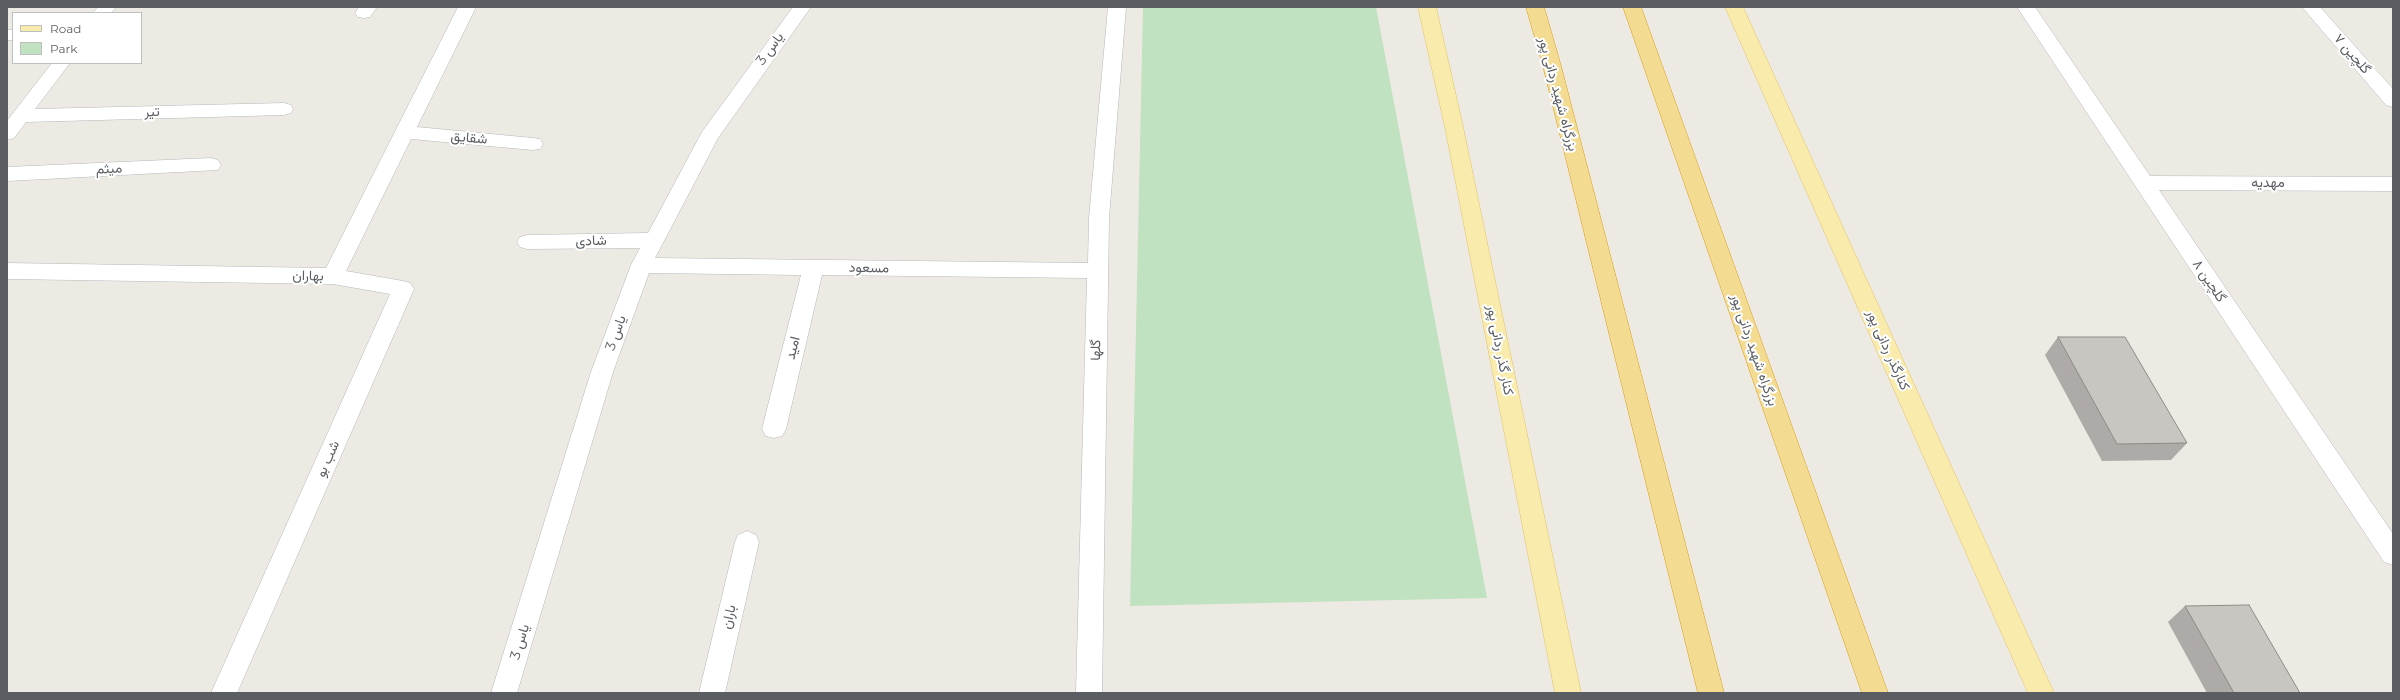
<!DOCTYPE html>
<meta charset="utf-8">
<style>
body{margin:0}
#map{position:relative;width:2400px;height:700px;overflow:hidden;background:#eceae2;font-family:Montserrat,sans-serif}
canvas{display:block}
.frame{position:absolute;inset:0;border:8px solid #5a5e62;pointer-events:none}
.legend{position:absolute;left:12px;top:12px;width:130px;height:52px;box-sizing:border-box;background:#fff;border:1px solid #bdbfc0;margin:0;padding:5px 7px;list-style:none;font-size:12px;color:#5a5e62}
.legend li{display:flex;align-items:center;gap:8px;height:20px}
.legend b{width:20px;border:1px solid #bdbfc0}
</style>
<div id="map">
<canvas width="2400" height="700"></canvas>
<div class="frame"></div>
<ul class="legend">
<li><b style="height:5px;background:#f8ebab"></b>Road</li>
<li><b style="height:11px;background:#c0e2c0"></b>Park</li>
</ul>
</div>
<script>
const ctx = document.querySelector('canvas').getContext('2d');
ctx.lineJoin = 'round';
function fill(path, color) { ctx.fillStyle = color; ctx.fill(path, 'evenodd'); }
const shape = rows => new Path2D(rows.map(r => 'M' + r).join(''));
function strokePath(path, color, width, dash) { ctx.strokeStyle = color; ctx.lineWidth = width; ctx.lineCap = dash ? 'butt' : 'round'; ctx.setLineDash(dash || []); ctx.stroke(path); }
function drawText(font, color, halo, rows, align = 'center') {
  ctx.font = font + ' Montserrat,Vazirmatn,sans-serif'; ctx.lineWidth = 4; ctx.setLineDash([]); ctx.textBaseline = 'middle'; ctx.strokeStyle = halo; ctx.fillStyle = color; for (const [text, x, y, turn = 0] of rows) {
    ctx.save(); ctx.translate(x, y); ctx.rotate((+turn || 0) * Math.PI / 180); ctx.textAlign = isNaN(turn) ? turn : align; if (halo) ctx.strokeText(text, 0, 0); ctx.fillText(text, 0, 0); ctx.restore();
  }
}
fill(shape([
 [1143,7,1376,7,1487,598,1130,606]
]), '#c0e2c0');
const street = shape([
 [98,7,116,7,111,13,93,13,98,7],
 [359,7,377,7,370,17,364,18,358,17,355,13,359,7],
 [458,7,476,7,417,127,533,138,540,139,543,144,540,149,533,150,411,139,346,271,403,281,410,283,414,289,237,693,211,693,390,294,333,284,7,279,7,263,326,268,458,7],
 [793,7,811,7,718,138,655,258,1088,263,1089,218,1108,7,1126,7,1109,218,1102,693,1076,693,1087,278,822,275,786,429,782,436,774,438,766,436,762,429,801,275,649,273,613,372,517,693,491,693,591,372,631,265,640,248,527,249,520,247,517,242,520,237,527,235,648,233,702,132,793,7],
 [2017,7,2035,7,2150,176,2393,177,2393,191,2159,190,2393,534,2393,565,2384,562,2017,7],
 [2302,7,2320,7,2393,89,2393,107,2386,105,2302,7],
 [7,30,13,30,13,40,7,40,7,30],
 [52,63,70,63,35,109,284,103,291,105,293,109,291,113,284,115,26,122,14,138,7,140,7,121,52,63],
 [211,158,218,160,221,165,218,170,7,181,7,167,211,158],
 [747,531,756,535,759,542,725,693,699,693,735,542,738,535,747,531]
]);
const primary = shape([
 [1418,7,1436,7,1463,127,1581,693,1555,693,1445,127,1418,7],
 [1725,7,1743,7,2054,693,2028,693,1725,7]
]);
const highway = shape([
 [1526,7,1544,7,1561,66,1724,693,1698,693,1543,66,1526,7],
 [1623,7,1641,7,1888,693,1862,693,1623,7]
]);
strokePath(street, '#b5b7bb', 1);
strokePath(primary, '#e5c062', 1);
strokePath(highway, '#db9c13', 1);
fill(street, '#fff');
fill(primary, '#f8ebab');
fill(highway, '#f3db91');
fill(shape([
 [2058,337,2187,443,2171,460,2102,461,2045,355],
 [2185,606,2300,693,2207,693,2168,622]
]), '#adaaa7');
const building = shape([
 [2058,337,2125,337,2187,443,2117,444,2058,337],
 [2249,605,2300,693,2234,693,2185,606,2249,605]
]);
fill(building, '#c9c6c2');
strokePath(building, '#8d8b88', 1);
drawText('14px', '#5a5e62', '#fff', [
 ["یاس 3",770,49,-54],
 ["گلچین ۷",2352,54,49],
 ["بزرگراه شهید ردانی پور",1558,94,75],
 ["تیر",152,112,-1],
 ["شقایق",469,138,5],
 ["میثم",109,169,-3],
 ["مهدیه",2268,183],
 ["شادی",591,241,-1],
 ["مسعود",869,268,1],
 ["بهاران",308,276,1],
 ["گلچین ۸",2209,281,56],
 ["یاس 3",616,333,-70],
 ["امید",793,348,-76],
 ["گلها",1096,350,-89],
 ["کنار گذر ردانی پور",1500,350,79],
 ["بزرگراه شهید ردانی پور",1754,350,71],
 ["کنارگذر ردانی پور",1888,350,66],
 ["شب بو",328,459,-66],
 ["باران",729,617,-77],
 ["یاس 3",520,642,-73]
]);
</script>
